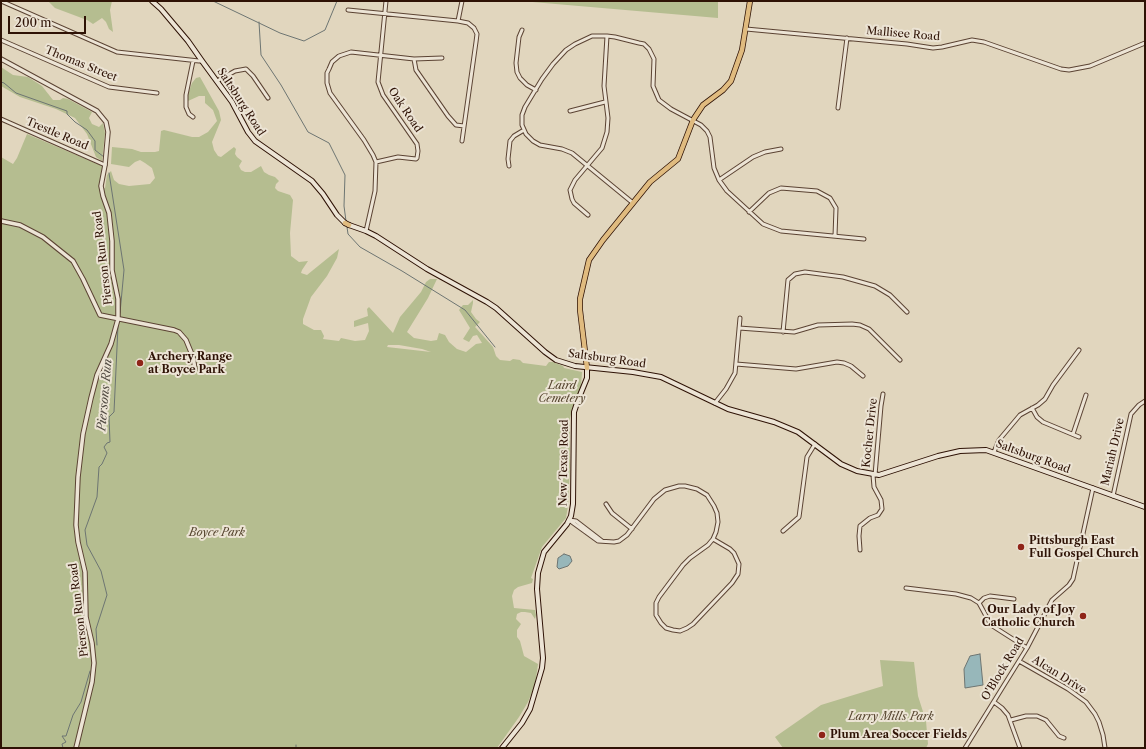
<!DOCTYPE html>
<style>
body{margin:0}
#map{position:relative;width:1146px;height:749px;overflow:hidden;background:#e1d6be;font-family:"Libre Caslon Text",serif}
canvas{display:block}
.frame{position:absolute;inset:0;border:2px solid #2e1205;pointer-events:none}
.scale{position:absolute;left:8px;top:16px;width:78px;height:18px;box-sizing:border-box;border:2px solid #2e1205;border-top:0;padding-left:5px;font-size:12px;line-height:14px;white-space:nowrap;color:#2e1205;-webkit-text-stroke:3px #ece4d5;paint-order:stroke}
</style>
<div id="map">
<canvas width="1146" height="749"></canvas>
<div class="frame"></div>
<div class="scale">200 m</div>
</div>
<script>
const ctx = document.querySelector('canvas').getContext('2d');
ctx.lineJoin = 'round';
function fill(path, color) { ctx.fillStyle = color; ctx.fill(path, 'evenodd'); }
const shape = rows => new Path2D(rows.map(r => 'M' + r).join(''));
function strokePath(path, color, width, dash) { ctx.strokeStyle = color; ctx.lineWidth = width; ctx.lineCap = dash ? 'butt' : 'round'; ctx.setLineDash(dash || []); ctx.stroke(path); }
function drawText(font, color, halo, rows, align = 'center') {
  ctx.font = font + ' "Libre Caslon Text",serif'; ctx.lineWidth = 4; ctx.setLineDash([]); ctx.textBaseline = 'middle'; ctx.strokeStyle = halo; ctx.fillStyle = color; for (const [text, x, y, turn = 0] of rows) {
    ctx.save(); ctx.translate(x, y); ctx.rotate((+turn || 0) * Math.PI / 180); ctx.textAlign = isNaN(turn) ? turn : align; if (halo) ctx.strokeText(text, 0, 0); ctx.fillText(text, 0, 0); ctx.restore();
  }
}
fill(shape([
 [48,1,112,1,110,10,113,32,109,29,106,22,102,18,93,24,87,20,55,8],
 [521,1,718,1,718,18],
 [1,67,13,75,28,77,42,86,53,100,60,100,63,98,68,99,92,112,89,118,92,124,99,127,103,123,105,133,102,161,96,157,87,134,75,118,56,109,20,97,1,86],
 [200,77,219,111,221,120,212,142,214,150,218,156,221,157,234,147,236,149,235,154,237,157,242,161,239,166,241,170,245,172,251,172,261,166,264,172,269,175,275,177,279,181,276,184,275,188,278,191,290,195,293,200,290,233,291,256,299,262,308,261,302,270,301,273,307,275,339,249,337,258,327,276,311,297,303,319,303,324,314,330,321,330,324,336,323,339,339,341,341,338,355,341,365,340,369,331,368,323,354,327,354,321,368,316,367,309,369,307,393,333,400,317,421,292,426,282,430,279,437,279,428,298,407,332,414,338,431,341,437,340,439,333,445,335,449,342,457,349,466,352,476,344,482,343,477,335,473,336,469,342,463,339,470,328,459,310,463,305,468,305,473,300,473,303,471,312,476,319,480,322,475,327,476,328,493,347,496,356,500,360,510,361,513,359,520,360,523,363,546,366,549,362,553,362,563,366,564,368,582,372,581,386,574,403,570,418,570,466,568,506,566,518,542,547,531,578,533,579,532,583,518,587,514,590,512,596,514,608,535,610,536,615,535,619,531,613,525,612,521,612,517,614,516,619,521,624,517,630,517,637,520,641,524,656,538,664,535,685,528,702,519,717,497,748,1,748,1,157,13,164,17,158,27,134,102,166,103,168,99,184,100,189,105,188,107,175,111,171,114,180,119,184,129,186,150,184,155,178,152,168,145,163,140,160,135,162,129,167,111,164,112,147,132,149,141,152,155,152,159,151,161,131,164,130,192,137,199,137,208,132,217,121,213,110,205,103,205,96,199,96,188,101,188,94,192,83,196,78],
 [388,345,399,345,422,349,431,352,387,347],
 [880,660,914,662,918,696,926,721,928,744,926,748,783,748,775,737,821,705,883,686]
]), '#b5bd90');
const water = shape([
 [564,554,570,556,572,561,568,566,559,569,557,567,558,558,564,554],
 [980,654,983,685,965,688,964,669,970,656,980,654]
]);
fill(water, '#97b7ba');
strokePath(water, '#6d7572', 1);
strokePath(shape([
 [213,1,280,33,304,41,325,30,337,1],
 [259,22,261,55,281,85,308,132,329,143,345,175,344,206,346,221],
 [1,82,4,83,16,93,67,111,67,114,75,122,87,130,95,141,95,150,104,157],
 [109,173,124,270,120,313],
 [347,227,348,234,360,247,402,271,465,310,495,347],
 [97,645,96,629,107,595,101,571,87,545,85,530,97,497,99,467,102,464,107,453,104,447,107,443,110,442,109,417,114,412,118,326],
 [296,745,296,748],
 [63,748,62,744,66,742,62,736,66,736,73,715,81,702,90,671]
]), '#6d7572', 1);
const minor = shape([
 [1,1,117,52,199,61,202,61],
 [348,10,458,21,468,23,474,28,477,34,476,42,462,141],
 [458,21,462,1],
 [746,29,907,44,933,48,942,47,972,40,984,42,1061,69,1069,70,1090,66,1145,43],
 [522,30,519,37,516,63,517,72,520,78,527,85,536,90],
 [1,40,109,87,157,93],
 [414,59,416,70,448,116,456,125,464,126],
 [217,81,235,71,246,69,253,76,268,98],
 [838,108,847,38],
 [570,111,605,102],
 [193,117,189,114,186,107,186,95,193,61],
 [1,119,105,165],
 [376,162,398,157,416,159,417,158,418,151,417,144,383,95,378,82,386,1],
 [509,166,508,159,510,141,514,136,524,130],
 [719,180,753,157,765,152,781,149],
 [633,203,572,153,562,149,540,145,533,141,526,134,522,125,522,115,525,107,542,79,553,64,566,50,575,44,592,36,607,36,615,37,639,43,644,44,649,49,654,59,653,86,659,100,671,109,701,125,707,131,710,137,714,168,719,180,727,191,763,224,781,231,864,239],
 [749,212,769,193,781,188,817,191,830,198,836,208,835,236],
 [588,215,574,203,572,199,570,190,575,180,602,148,607,132,608,118,604,86,607,36],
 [366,231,375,191,376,162,373,155,364,140,330,93,327,83,327,73,329,69,332,62,339,56,351,52,414,59,442,58],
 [739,328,794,332,818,325,852,324,860,325,869,329,900,360],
 [783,332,788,280,795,274,805,272,843,277,875,286,890,295,907,312],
 [736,364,796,369,837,362,844,363,851,366,863,376],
 [715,403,726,389,735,373,740,318],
 [1032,408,1037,417,1043,422,1079,437],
 [1073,434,1086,395],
 [994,452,999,440,1020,415,1038,405,1045,399,1053,385,1079,350],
 [875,475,881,406,883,394],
 [1113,496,1131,414,1139,405,1145,401],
 [606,504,612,513,632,529],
 [569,520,598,541,614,542,619,541,627,535,654,499,665,490,679,486,685,486,697,489,707,495,714,506,717,513,718,522,716,532,713,539,708,545,690,558,683,565,659,597,656,603,656,615,661,623,666,628,673,630,680,631,687,628,693,624,732,583,738,574,739,564,734,553,730,549,713,539],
 [570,520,576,521,602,541],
 [783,531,799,517,807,457,815,444],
 [860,550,859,536,860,526,870,518,878,515,882,509,881,500,874,487,873,475],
 [906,588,956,594,971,598,979,603,991,625,1027,648],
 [979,603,984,598,990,596,1014,599],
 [1019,661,1068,689,1086,702,1095,714,1099,722,1103,735,1105,748],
 [994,702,1002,708,1008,715,1020,748],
 [1011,720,1026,716,1037,716,1046,720,1059,736,1064,738],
 [965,748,1027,648,1052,600,1069,585,1073,579,1093,488]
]);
const tertiary = shape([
 [1,59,97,111,106,122,108,132,105,165,101,186,103,196,109,213,112,241,112,270,118,299,118,319,111,344,97,375,91,398,83,434,78,477,76,525,78,542,85,572,86,617,92,643,94,663,92,682,76,748],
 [1,221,20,225,43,237,73,261,83,279,100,315,174,330,179,332,186,340,193,357,195,369]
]);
const secondary = shape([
 [152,1,161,9,188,41,202,61,232,102,248,132,255,141,312,181,323,194,337,215,345,223],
 [349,225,366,231,376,236,427,269,487,302,496,308,545,352,556,360,575,366,633,372,661,377,728,409,774,422,798,432,841,464,857,471,879,475,938,456,960,451,986,450,1145,507],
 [502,748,522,723,530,709,542,668,543,658,537,589,538,573,544,552,567,524,571,516,573,504,574,412,578,400,587,378,587,368]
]);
const primary = shape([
 [345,223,349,225],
 [587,368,580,310,580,299,589,260,603,240,650,182,678,159,693,120,703,105,723,90,731,81,742,50,750,1]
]);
strokePath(minor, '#5b4333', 5);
strokePath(tertiary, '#5b4333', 5.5);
strokePath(secondary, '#2e1205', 6);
strokePath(primary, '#2e1205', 6);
strokePath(minor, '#ece4d5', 3);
strokePath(tertiary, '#ece4d5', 3.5);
strokePath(secondary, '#ece4d5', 4);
strokePath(primary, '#e0bb7f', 4.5);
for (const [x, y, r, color] of [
 [140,363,4,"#8f2418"],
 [1021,547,4,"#8f2418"],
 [1083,616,4,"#8f2418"],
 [822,735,4,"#8f2418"]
]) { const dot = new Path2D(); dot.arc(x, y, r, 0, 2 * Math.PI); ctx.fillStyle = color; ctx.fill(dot); strokePath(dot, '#ece4d5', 1.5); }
drawText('11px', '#2e1205', '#ece4d5', [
 ["Mallisee Road",903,34,5],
 ["Thomas Street",81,64,22],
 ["Saltsburg Road",241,102,57],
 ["Oak Road",405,110,56],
 ["Trestle Road",57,134,23],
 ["Pierson Run Road",103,258,-97],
 ["Saltsburg Road",607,359,8],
 ["Kocher Drive",870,433,-84],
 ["Mariah Drive",1113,452,-77],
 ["Saltsburg Road",1033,457,20],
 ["New Texas Road",564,463,-89],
 ["Pierson Run Road",79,610,-97],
 ["O'Block Road",1003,669,-59],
 ["Alcan Drive",1059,675,32]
]);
drawText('bold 11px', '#2e1205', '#ece4d5', [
 ["Archery Range",148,357],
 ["at Boyce Park",148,370],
 ["Pittsburgh East",1029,541],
 ["Full Gospel Church",1029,554],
 ["Our Lady of Joy",1075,610,"right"],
 ["Catholic Church",1075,623,"right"],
 ["Plum Area Soccer Fields",830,735]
], 'left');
drawText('italic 11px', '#56452f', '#ece4d5', [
 ["Laird",562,386],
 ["Cemetery",562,399],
 ["Boyce Park",217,533],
 ["Larry Mills Park",891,717]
]);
drawText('italic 12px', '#534c44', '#ece4d5', [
 ["Piersons Run",105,395,-85]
]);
</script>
